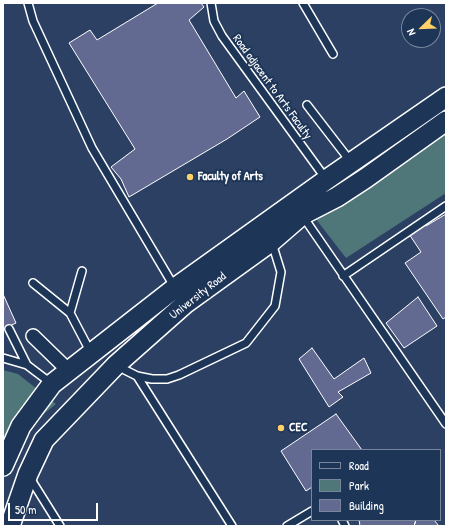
<!DOCTYPE html>
<style>
body{margin:0}
#map{position:relative;width:449px;height:529px;overflow:hidden;background:#2b4063;font-family:"Patrick Hand",sans-serif}
canvas{display:block}
.frame{position:absolute;inset:0;border:4px solid #fff;pointer-events:none}
.legend{position:absolute;left:311px;top:449px;width:130px;height:72px;box-sizing:border-box;background:#1d3557;border:1px solid #77869a;margin:0;padding:5px 7px;list-style:none;font-size:12px;color:#fff}
.legend li{display:flex;align-items:center;gap:8px;height:20px}
.legend b{width:20px;border:1px solid #77869a}
.north{position:absolute;left:401px;top:8px;width:40px;height:40px;box-sizing:border-box;background:#1d3557;border:1px solid #77869a;border-radius:50%;rotate:247deg;font-size:11px;font-weight:700;line-height:16px;text-align:center;color:#fff}
.north::after{content:'';display:block;margin:auto;width:14px;height:18px;background:#ffd166;clip-path:polygon(50% 0,100% 100%,50% 72%,0 100%)}
.scale{position:absolute;left:8px;top:503px;width:90px;height:18px;box-sizing:border-box;border:2px solid #fff;border-top:0;padding-left:5px;font-size:12px;line-height:14px;white-space:nowrap;color:#fff;-webkit-text-stroke:3px #1d3557;paint-order:stroke}
</style>
<div id="map">
<canvas width="449" height="529"></canvas>
<div class="frame"></div>
<ul class="legend">
<li><b style="height:5px;background:#1d3557"></b>Road</li>
<li><b style="height:11px;background:#4f7679"></b>Park</li>
<li><b style="height:11px;background:#626a91"></b>Building</li>
</ul>
<div class="north">N</div>
<div class="scale">50 m</div>
</div>
<script>
const ctx = document.querySelector('canvas').getContext('2d');
ctx.lineJoin = 'round';
function fill(path, color) { ctx.fillStyle = color; ctx.fill(path, 'evenodd'); }
const shape = rows => new Path2D(rows.map(r => 'M' + r).join(''));
function strokePath(path, color, width, dash) { ctx.strokeStyle = color; ctx.lineWidth = width; ctx.lineCap = dash ? 'butt' : 'round'; ctx.setLineDash(dash || []); ctx.stroke(path); }
function drawText(font, color, halo, rows, align = 'center') {
  ctx.font = font + ' "Patrick Hand",sans-serif'; ctx.lineWidth = 4; ctx.setLineDash([]); ctx.textBaseline = 'middle'; ctx.strokeStyle = halo; ctx.fillStyle = color; for (const [text, x, y, turn = 0] of rows) {
    ctx.save(); ctx.translate(x, y); ctx.rotate((+turn || 0) * Math.PI / 180); ctx.textAlign = isNaN(turn) ? turn : align; if (halo) ctx.strokeText(text, 0, 0); ctx.fillText(text, 0, 0); ctx.restore();
  }
}
fill(shape([
 [446,111,446,193,346,258,312,214],
 [3,370,18,374,56,404,3,447]
]), '#4f7679');
const building = shape([
 [158,3,201,3,204,7,189,20,236,98,244,91,260,117,227,139,129,197,121,179,111,167,135,149,69,43,90,30,97,40,158,3],
 [446,214,446,317,443,319,405,263,421,252,409,234,424,223,426,226,446,214],
 [3,294,16,323,3,329,3,294],
 [418,297,437,326,404,348,386,323,418,297],
 [312,348,334,379,364,358,371,373,338,392,343,397,329,407,299,359,312,348],
 [336,414,362,450,312,450,312,487,306,491,281,451,336,414],
 [359,520,416,520,414,526,360,526,359,520],
 [416,520,434,520,439,526,414,526,416,520]
]);
fill(building, '#626a91');
strokePath(building, '#fff', 1);
const lane = shape([
 [28,3,33,21,92,148,175,288],
 [211,3,214,21,222,36,326,179],
 [303,3,333,54],
 [307,105,351,162],
 [302,215,446,424],
 [343,276,446,206],
 [33,283,70,313,91,353],
 [70,313,82,271],
 [9,329,27,365],
 [3,358,27,365,52,384],
 [117,365,125,370,137,376,152,379,167,379,179,375,246,343,275,306,281,272,272,243],
 [137,376,232,526],
 [30,478,60,526],
 [342,520,345,526],
 [287,526,312,511]
]);
const street = shape([
 [33,336,69,371]
]);
const secondary = shape([
 [3,466,21,426,52,384,175,288,326,180,446,97],
 [10,526,28,474,44,440,116,365,186,303,272,241,302,215,337,197,366,178,446,121]
]);
strokePath(lane, '#fff', 10);
strokePath(street, '#fff', 16);
strokePath(secondary, '#fff', 22);
strokePath(lane, '#1d3557', 7);
strokePath(street, '#1d3557', 13);
strokePath(secondary, '#1d3557', 19);
for (const [x, y, r, color] of [
 [190,177,4,"#ffd166"],
 [281,428,4,"#ffd166"]
]) { const dot = new Path2D(); dot.arc(x, y, r, 0, 2 * Math.PI); ctx.fillStyle = color; ctx.fill(dot); strokePath(dot, '#1d3557', 1.5); }
drawText('12px', '#fff', '#1d3557', [
 ["Road adjacent to Arts Faculty",272,87,54],
 ["University Road",198,296,-38]
]);
drawText('bold 12px', '#fff', '#1d3557', [
 ["Faculty of Arts",198,177],
 ["CEC",289,428]
], 'left');
</script>
